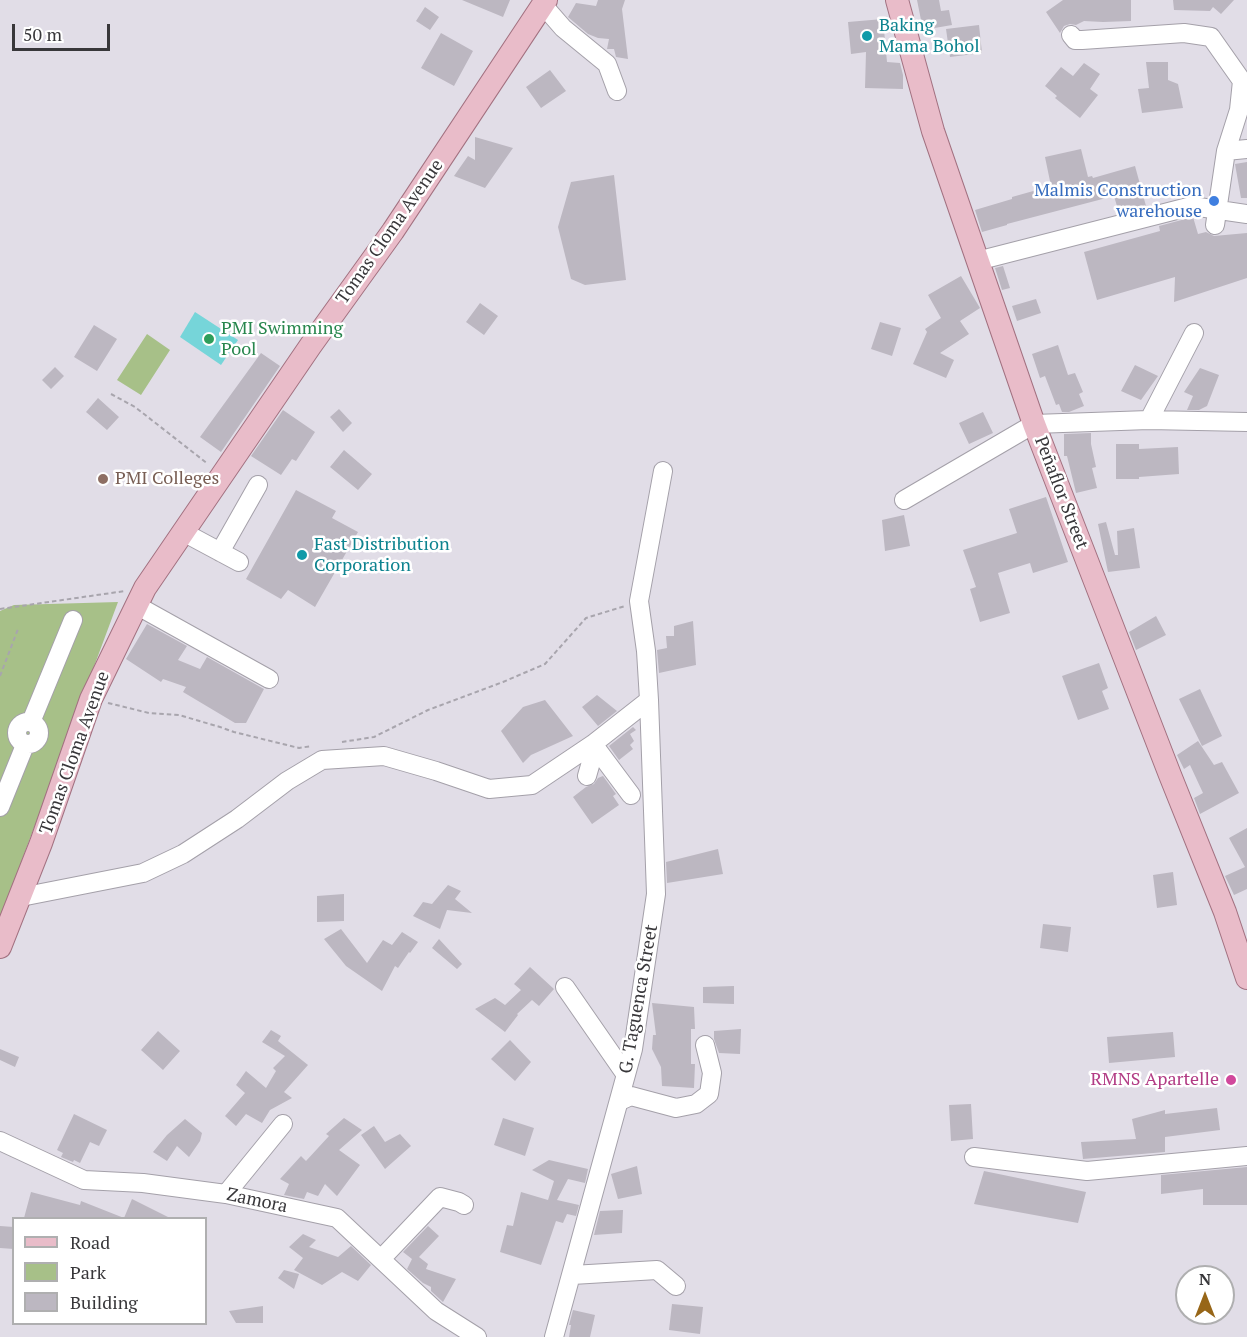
<!DOCTYPE html>
<meta charset="utf-8">
<style>
body{margin:0}
#map{position:relative;width:1247px;height:1337px;overflow:hidden;background:#e1dde7;font-family:"PT Serif",serif}
canvas{display:block}
.legend{position:absolute;left:12px;top:1217px;width:195px;height:108px;box-sizing:border-box;background:#fff;border:2px solid #afafb0;margin:0;padding:8px 10px;list-style:none;font-size:18px;color:#38373a}
.legend li{display:flex;align-items:center;gap:12px;height:30px}
.legend b{width:30px;border:2px solid #afafb0}
.north{position:absolute;left:1175px;top:1265px;width:60px;height:60px;box-sizing:border-box;background:#fff;border:2px solid #afafb0;border-radius:50%;rotate:0deg;font-size:16px;font-weight:700;line-height:24px;text-align:center;color:#38373a}
.north::after{content:'';display:block;margin:auto;width:21px;height:27px;background:#976618;clip-path:polygon(50% 0,100% 100%,50% 72%,0 100%)}
.scale{position:absolute;left:12px;top:24px;width:98px;height:27px;box-sizing:border-box;border:3px solid #38373a;border-top:0;padding-left:8px;font-size:18px;line-height:21px;white-space:nowrap;color:#38373a;-webkit-text-stroke:4px #fff;paint-order:stroke}
</style>
<div id="map">
<canvas width="1247" height="1337"></canvas>
<ul class="legend">
<li><b style="height:8px;background:#e9bcc9"></b>Road</li>
<li><b style="height:16px;background:#a7c088"></b>Park</li>
<li><b style="height:16px;background:#bcb7c1"></b>Building</li>
</ul>
<div class="north">N</div>
<div class="scale">50 m</div>
</div>
<script>
const ctx = document.querySelector('canvas').getContext('2d');
ctx.lineJoin = 'round';
function fill(path, color) { ctx.fillStyle = color; ctx.fill(path, 'evenodd'); }
const shape = rows => new Path2D(rows.map(r => 'M' + r).join(''));
function strokePath(path, color, width, dash) { ctx.strokeStyle = color; ctx.lineWidth = width; ctx.lineCap = dash ? 'butt' : 'round'; ctx.setLineDash(dash || []); ctx.stroke(path); }
function drawText(font, color, halo, rows, align = 'center') {
  ctx.font = font + ' "PT Serif",serif'; ctx.lineWidth = 5; ctx.setLineDash([]); ctx.textBaseline = 'middle'; ctx.strokeStyle = halo; ctx.fillStyle = color; for (const [text, x, y, turn = 0] of rows) {
    ctx.save(); ctx.translate(x, y); ctx.rotate((+turn || 0) * Math.PI / 180); ctx.textAlign = isNaN(turn) ? turn : align; if (halo) ctx.strokeText(text, 0, 0); ctx.fillText(text, 0, 0); ctx.restore();
  }
}
fill(shape([
 [147,334,170,350,141,395,117,380],
 [118,602,0,919,0,611,14,605]
]), '#a7c088');
fill(shape([
 [195,312,238,340,221,365,180,337]
]), '#76d5d9');
fill(shape([
 [462,0,510,0,503,17],
 [598,0,625,0,622,9,628,59,616,57,614,49,607,49,609,39,598,38,588,34,568,17,576,3,596,6],
 [917,0,939,0,941,11,949,10,952,25,923,30],
 [1063,0,1131,0,1131,21,1103,22,1084,21,1076,25,1070,24,1064,26,1060,33,1046,12],
 [1173,0,1234,0,1221,14,1213,7,1210,11,1174,10],
 [425,7,439,17,430,30,416,21],
 [883,19,887,62,900,63,903,75,903,89,865,88,866,52,851,54,848,22],
 [979,25,982,53,950,57,946,29],
 [441,33,473,51,454,86,421,68],
 [1146,62,1168,62,1168,80,1178,84,1183,108,1142,113,1138,89,1149,88],
 [1084,63,1100,74,1090,89,1098,95,1080,118,1055,98,1057,96,1045,86,1061,67,1073,76],
 [550,70,566,91,541,108,526,87],
 [475,137,513,148,485,188,454,176,468,156,475,160],
 [1081,149,1088,177,1092,176,1093,178,1135,166,1146,206,1119,213,1114,196,1007,224,1007,225,982,232,975,210,1012,199,1012,197,1051,186,1045,157],
 [1247,162,1247,198,1241,198,1235,164],
 [614,175,626,280,585,285,571,279,558,227,571,182],
 [1193,217,1198,234,1206,232,1214,236,1247,233,1247,278,1174,302,1175,277,1097,300,1084,252,1160,231,1159,226],
 [1003,266,1010,288,1002,290,995,268],
 [961,276,980,308,960,321,969,334,940,353,954,360,946,378,913,364,927,332,925,329,941,318,928,295],
 [1036,299,1041,313,1017,321,1012,306],
 [480,303,498,316,484,335,466,322],
 [880,322,901,328,892,356,871,349],
 [94,325,117,339,97,371,74,357],
 [1058,345,1068,375,1075,373,1083,392,1079,394,1084,406,1069,412,1062,412,1059,404,1056,405,1045,376,1040,378,1032,354],
 [261,353,280,366,221,452,200,437],
 [1135,365,1158,376,1141,400,1121,391],
 [55,367,64,376,51,389,42,380],
 [1200,368,1219,375,1207,406,1199,410,1187,410,1193,396,1184,392],
 [98,398,119,417,107,430,86,412],
 [339,409,352,423,343,432,330,417],
 [283,410,315,432,296,461,292,459,281,475,251,456],
 [983,412,993,433,969,444,959,423],
 [1091,433,1091,444,1096,467,1092,468,1097,488,1076,493,1067,456,1064,456,1064,434],
 [1116,444,1139,444,1139,449,1178,447,1179,474,1139,477,1139,479,1116,479],
 [344,450,372,474,358,490,330,467],
 [296,490,336,511,332,518,358,532,315,607,288,590,281,599,246,579],
 [1046,497,1068,562,1033,573,1030,563,998,573,1010,613,980,622,970,589,976,587,963,550,1017,533,1009,509],
 [904,515,910,546,885,551,882,520],
 [1106,522,1115,555,1118,555,1117,531,1134,528,1140,568,1108,572,1098,524],
 [1156,616,1166,635,1136,650,1129,632],
 [693,621,696,665,659,673,657,650,667,648,666,636,674,636,674,626],
 [147,624,187,646,178,660,200,669,207,657,264,689,246,723,235,723,183,692,186,687,163,679,161,682,126,659],
 [1099,663,1108,688,1102,691,1109,709,1078,720,1062,676],
 [1200,689,1222,736,1202,746,1179,699],
 [597,695,617,711,598,726,582,707],
 [545,700,573,736,531,755,523,763,501,731,523,707],
 [633,727,636,730,630,734,634,741,630,745,633,749,619,760,609,746],
 [1198,741,1214,765,1222,762,1239,793,1200,814,1194,798,1203,793,1190,765,1184,769,1177,755],
 [603,776,616,794,613,796,619,805,592,824,573,797,586,787,594,784,598,778],
 [1247,828,1247,889,1234,895,1225,876,1245,867,1229,838],
 [718,849,723,874,667,883,666,862],
 [1173,872,1177,905,1157,908,1153,875],
 [448,885,461,891,455,899,472,913,447,910,440,929,413,916,423,902,432,904],
 [344,894,344,921,317,922,317,896],
 [1043,924,1071,927,1068,952,1040,948],
 [341,929,367,963,383,940,392,945,402,932,418,942,410,953,409,952,398,968,395,966,382,991,346,966,324,939],
 [439,939,462,964,457,969,432,948],
 [530,967,554,989,539,1006,532,1000,517,1014,518,1015,505,1032,475,1009,495,998,505,1005,521,990,514,984],
 [734,986,734,1004,703,1003,703,987],
 [652,1003,694,1007,695,1029,691,1029,691,1064,695,1064,694,1088,662,1086,661,1067,652,1049,653,1035,656,1035],
 [741,1029,740,1054,719,1053,714,1039,714,1031],
 [271,1030,281,1036,278,1041,308,1065,284,1092,292,1098,270,1110,262,1123,246,1114,236,1126,225,1116,245,1093,236,1085,246,1071,266,1088,276,1071,273,1068,285,1056,262,1042],
 [158,1031,180,1051,163,1070,141,1050],
 [1173,1032,1175,1057,1109,1063,1107,1037],
 [510,1040,531,1062,515,1081,491,1059],
 [0,1049,19,1057,15,1067,0,1060],
 [971,1104,973,1139,951,1141,949,1105],
 [1217,1108,1220,1130,1165,1137,1165,1152,1083,1159,1081,1142,1136,1139,1132,1119,1165,1110,1165,1114],
 [74,1114,107,1130,99,1146,90,1142,80,1163,74,1160,73,1162,61,1157,63,1153,57,1150],
 [344,1118,362,1130,339,1150,360,1165,337,1196,325,1184,318,1196,307,1192,304,1199,284,1195,289,1184,280,1179,301,1156,306,1161,329,1136,326,1134],
 [503,1118,534,1128,525,1156,494,1145],
 [185,1119,202,1133,200,1141,189,1157,177,1146,167,1161,153,1152,167,1135],
 [374,1126,385,1142,400,1134,411,1146,385,1169,361,1135],
 [549,1160,588,1169,585,1183,568,1179,557,1200,579,1205,576,1216,567,1214,563,1223,556,1221,541,1265,500,1252,507,1225,513,1226,521,1192,548,1200,554,1181,532,1170],
 [637,1166,642,1194,618,1199,611,1174],
 [1247,1167,1247,1205,1203,1205,1203,1189,1161,1194,1161,1175],
 [984,1171,1086,1192,1078,1223,974,1204],
 [31,1192,80,1205,81,1201,124,1218,132,1199,170,1218,24,1218],
 [623,1210,622,1233,594,1235,600,1211],
 [0,1226,14,1227,14,1249,0,1248],
 [428,1226,439,1236,419,1257,428,1264,426,1269,456,1279,443,1302,431,1291,431,1287,423,1283,407,1269,412,1259,403,1252],
 [303,1234,316,1240,309,1247,338,1257,351,1246,371,1265,358,1281,342,1272,322,1285,294,1270,303,1258,289,1247],
 [284,1270,299,1274,294,1289,278,1278],
 [672,1304,703,1307,700,1334,669,1330],
 [263,1306,263,1323,236,1323,229,1311],
 [573,1310,595,1315,590,1337,569,1337,571,1325,569,1325]
]), '#bcb7c1');
const minor = shape([
 [543,5,563,28,607,64,617,91],
 [1071,35,1075,40,1082,40,1184,33,1211,37,1242,81,1239,110,1226,151,1215,225],
 [1226,151,1247,149],
 [977,261,1192,206,1247,214],
 [1149,420,1194,333],
 [904,500,1034,424,1149,420,1247,422],
 [183,532,239,562],
 [220,552,258,485],
 [136,605,269,679],
 '17 733a11 11 0 1 1 22 0a11 11 0 1 1-22 0Z',
 [31,722,73,620],
 [593,744,631,795],
 [587,776,591,762,598,751],
 [0,807,25,745],
 [21,897,143,873,183,854,237,819,287,781,322,760,384,756,436,771,489,789,532,785,593,744,649,700],
 [565,987,626,1075],
 [620,1101,631,1096,676,1108,696,1104,709,1094,712,1073,705,1045],
 [0,1141,84,1180,143,1183,226,1194,337,1218,436,1311,477,1337],
 [974,1157,1087,1171,1247,1156],
 [226,1194,283,1124],
 [381,1259,440,1197,459,1202,464,1205],
 [572,1275,657,1270,676,1286],
 [554,1337,633,1049,656,894,649,700,646,651,639,601,663,471]
]);
const major = shape([
 [897,0,933,131,1034,424,1170,775,1225,912,1247,978],
 [0,947,41,843,91,699,145,588,311,345,393,231,546,0]
]);
strokePath(minor, '#a4a0a9', 20);
strokePath(major, '#a27180', 24);
strokePath(shape([
 [111,394,135,407,208,464],
 [0,609,125,591],
 [0,676,18,629],
 [108,703,149,713,179,715,220,727,234,732,299,748,312,746],
 [342,742,374,737,428,710,503,682,545,664,586,618,625,606]
]), '#a8a5ad', 2, [4.5, 3]);
strokePath(minor, '#fff', 18);
strokePath(major, '#e9bcc9', 22);
for (const [x, y, r, color] of [
 [867,36,6,"#0f9aa8"],
 [1214,201,6,"#3f7fe0"],
 [209,339,6,"#2e9e5b"],
 [103,479,6,"#8d6e63"],
 [302,555,6,"#0f9aa8"],
 [1231,1080,6,"#d1479c"]
]) { const dot = new Path2D(); dot.arc(x, y, r, 0, 2 * Math.PI); ctx.fillStyle = color; ctx.fill(dot); strokePath(dot, '#fff', 2); }
drawText('18px', '#0d838f', '#fff', [
 ["Baking",879,26],
 ["Mama Bohol",879,47],
 ["Fast Distribution",314,545],
 ["Corporation",314,566]
], 'left');
drawText('18px', '#366cbe', '#fff', [
 ["Malmis Construction",1202,191],
 ["warehouse",1202,212]
], 'right');
drawText('18px', '#38373a', '#fff', [
 ["Tomas Cloma Avenue",390,232,-55],
 ["Peñaflor Street",1061,493,69],
 ["Tomas Cloma Avenue",75,753,-70],
 ["G. Taguenca Street",639,999,-80],
 ["Zamora",257,1201,12]
]);
drawText('18px', '#27864d', '#fff', [
 ["PMI Swimming",221,329],
 ["Pool",221,350]
], 'left');
drawText('18px', '#785e54', '#fff', [
 ["PMI Colleges",115,479]
], 'left');
drawText('18px', '#b23c85', '#fff', [
 ["RMNS Apartelle",1219,1080]
], 'right');
</script>
